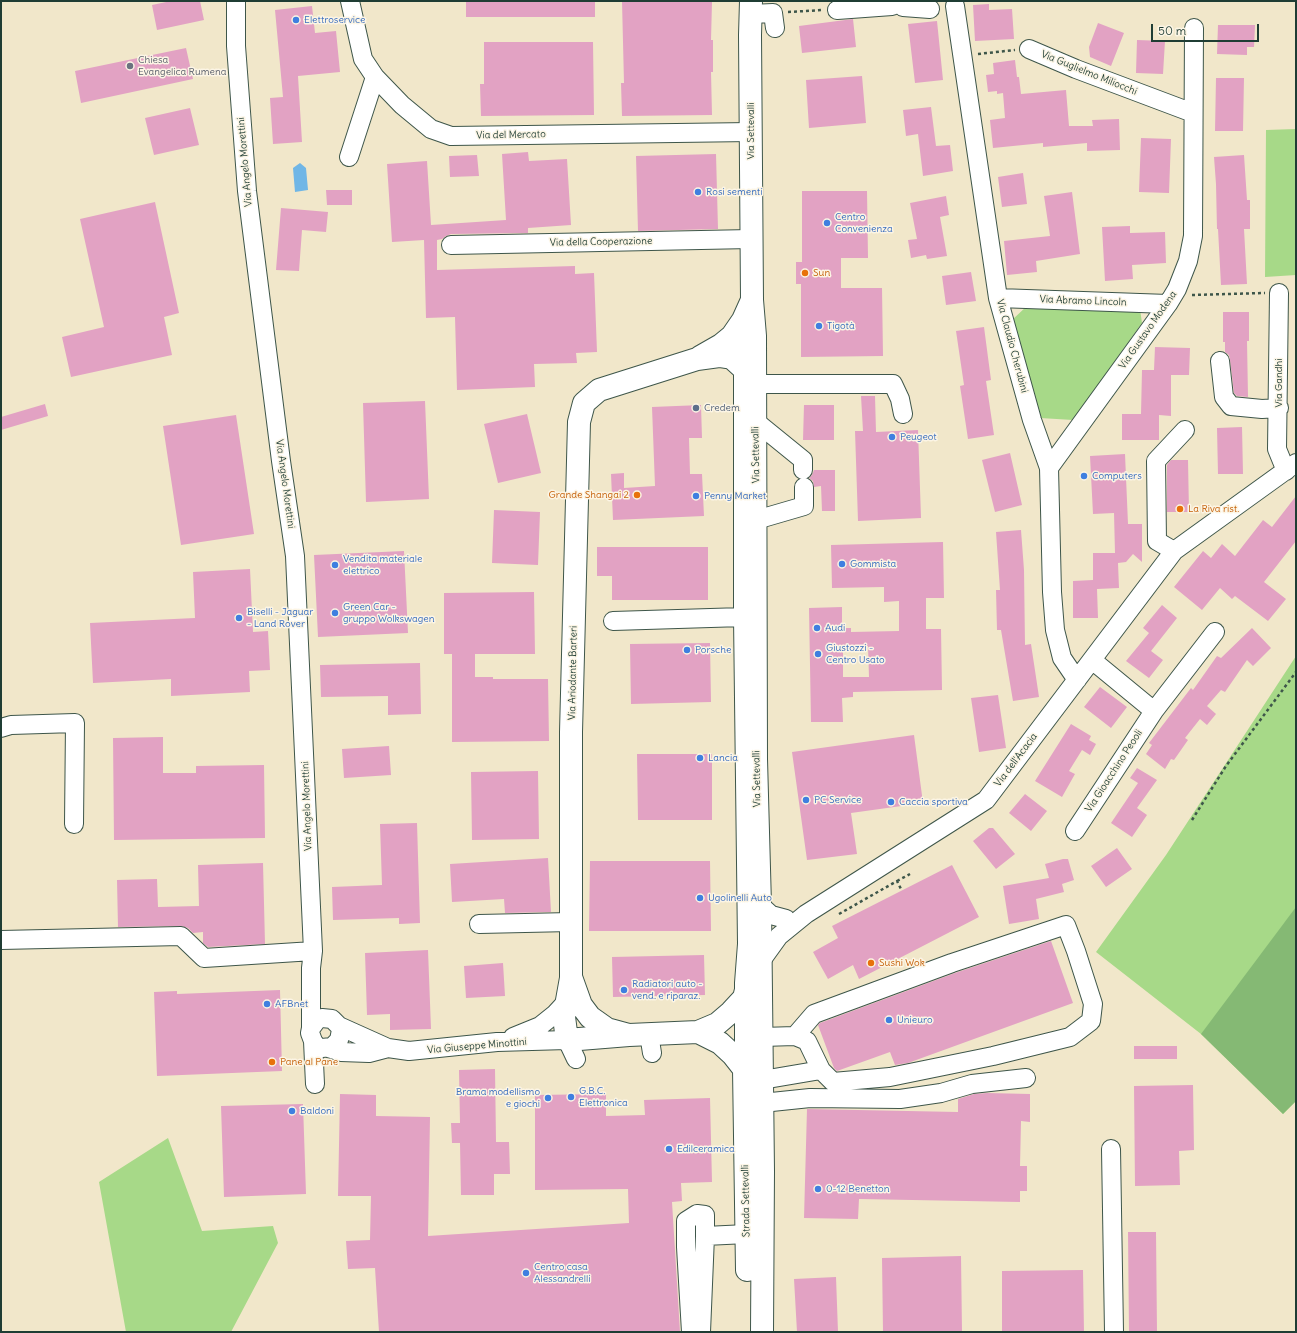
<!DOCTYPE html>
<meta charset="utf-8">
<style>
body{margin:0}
#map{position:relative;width:1297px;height:1333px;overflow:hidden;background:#f1e7ca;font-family:Delius,sans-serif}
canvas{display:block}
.frame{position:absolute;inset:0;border:2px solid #1f3d34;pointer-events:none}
.scale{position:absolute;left:1151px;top:24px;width:108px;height:18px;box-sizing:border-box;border:2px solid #1f3d34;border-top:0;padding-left:5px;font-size:12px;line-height:14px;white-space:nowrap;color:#1f3d34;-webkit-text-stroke:3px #fcf5e5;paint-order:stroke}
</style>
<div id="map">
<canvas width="1297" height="1333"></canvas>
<div class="frame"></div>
<div class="scale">50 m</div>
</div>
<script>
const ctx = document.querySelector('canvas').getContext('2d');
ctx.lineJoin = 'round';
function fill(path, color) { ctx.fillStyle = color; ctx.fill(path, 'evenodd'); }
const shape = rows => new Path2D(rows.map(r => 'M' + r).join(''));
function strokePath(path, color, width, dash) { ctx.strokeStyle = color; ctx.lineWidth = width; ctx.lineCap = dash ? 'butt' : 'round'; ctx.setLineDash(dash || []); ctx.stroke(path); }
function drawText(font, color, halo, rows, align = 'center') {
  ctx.font = font + ' Delius,sans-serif'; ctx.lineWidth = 3; ctx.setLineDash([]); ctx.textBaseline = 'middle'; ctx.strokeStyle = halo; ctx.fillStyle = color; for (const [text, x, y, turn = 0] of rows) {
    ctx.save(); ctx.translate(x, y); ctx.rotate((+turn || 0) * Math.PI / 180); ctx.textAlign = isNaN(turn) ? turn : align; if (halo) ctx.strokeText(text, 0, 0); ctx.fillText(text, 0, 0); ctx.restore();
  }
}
fill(shape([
 [1296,129,1296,275,1265,277,1266,130],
 [1027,306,1140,309,1142,323,1073,420,1040,418,1012,320],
 [1296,656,1296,1101,1283,1114,1201,1034,1096,952,1166,855],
 [168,1138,202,1231,273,1226,278,1243,231,1332,126,1332,99,1182]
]), '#a7d988');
fill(shape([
 [1296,907,1296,1101,1283,1114,1201,1034]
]), '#85b974');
fill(shape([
 [300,163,306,168,308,190,295,192,293,168]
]), '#70b6e6');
fill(shape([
 [171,1,200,1,204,20,157,30,152,5],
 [466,1,595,1,595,17,466,17],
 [622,1,712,2,711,40,713,40,713,72,711,72,712,115,622,116,621,83,624,83],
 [989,4,989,10,1012,9,1014,39,975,41,973,5],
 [312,6,315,33,336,31,340,72,298,76,302,142,273,144,270,98,283,97,275,10],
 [853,19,856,47,802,53,799,26],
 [937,21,943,80,915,83,908,24],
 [1098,23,1124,33,1111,66,1090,57,1089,47],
 [1218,25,1255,25,1254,47,1247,47,1247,55,1217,54],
 [1137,40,1165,41,1163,74,1136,73],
 [484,42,593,42,594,115,481,116,480,84,484,84],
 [186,48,193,79,81,103,75,71],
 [1015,60,1017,77,1019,77,1021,94,1066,90,1069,126,1093,126,1092,120,1119,119,1120,150,1087,151,1087,143,1043,147,1043,143,993,148,990,120,1005,118,1003,93,997,94,997,91,988,92,986,75,994,74,993,63],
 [862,76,866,123,809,128,806,80],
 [1216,78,1244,78,1243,131,1215,131],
 [931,107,936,146,950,145,953,171,923,176,918,134,906,136,903,110],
 [190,108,199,145,154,155,145,118],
 [1141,138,1171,139,1169,193,1139,192],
 [528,152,529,161,567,159,571,225,528,228,528,233,451,234,446,236,442,239,437,240,437,270,575,266,575,274,594,273,597,352,576,353,577,363,534,364,535,387,457,390,455,317,426,318,424,240,392,242,387,164,427,161,431,225,506,220,502,154],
 [716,154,718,229,638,231,636,156],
 [477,155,479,176,450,177,449,156],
 [1244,155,1247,200,1250,200,1250,229,1244,229,1247,284,1221,285,1218,229,1217,229,1216,184,1214,157],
 [1023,173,1027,204,1002,207,998,177],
 [326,190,352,190,352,205,327,205],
 [802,191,867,191,868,258,841,258,841,288,882,288,883,356,801,357,801,284,796,284,796,262,802,262],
 [1072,192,1080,254,1036,261,1037,272,1007,275,1004,241,1050,236,1044,196],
 [946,196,949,215,940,217,947,256,927,259,926,255,911,258,908,240,917,239,910,203],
 [155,202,179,313,164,317,172,355,71,377,62,337,104,327,80,219],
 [281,208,328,212,326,232,302,230,299,271,276,270],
 [1130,226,1130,233,1165,232,1166,263,1132,265,1133,279,1105,281,1102,227],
 [971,272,976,301,946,305,942,276],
 [1223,312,1249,312,1249,341,1247,341,1248,397,1237,396,1234,393,1230,360,1229,355,1225,352,1225,342,1223,342],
 [984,327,991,380,986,381,994,435,968,439,960,386,964,385,956,331],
 [1155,347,1190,348,1189,375,1171,375,1171,416,1159,415,1159,440,1122,440,1122,414,1141,414,1142,370,1154,370],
 [861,396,875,396,876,432,918,430,921,518,858,521,855,431,863,431],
 [425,401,429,499,366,502,363,403],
 [45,404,48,416,1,430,1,417],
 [701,405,702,438,689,438,690,474,702,474,704,516,613,520,611,474,624,473,624,488,655,486,652,407],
 [804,405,834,405,834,440,803,440],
 [527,414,541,473,498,483,484,424],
 [236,415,254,534,181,545,163,426],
 [1242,427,1243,474,1218,474,1217,428],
 [1010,453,1022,505,995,512,982,460],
 [1125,454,1128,524,1142,524,1142,562,1133,554,1126,562,1118,563,1119,588,1097,589,1098,618,1073,618,1073,581,1093,580,1093,553,1115,553,1114,513,1093,514,1090,456],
 [1171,460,1188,460,1189,512,1167,512,1167,465],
 [814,470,835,470,835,511,822,511,821,486,814,487,813,481,809,478,812,475],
 [1296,496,1296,541,1264,582,1286,599,1268,621,1235,596,1232,599,1220,588,1202,610,1174,587,1203,551,1211,558,1222,544,1235,556,1263,520,1272,527],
 [494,510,540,512,538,565,492,563],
 [1021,530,1024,570,1025,645,1031,644,1039,697,1013,701,1001,630,997,630,996,590,1000,590,996,532],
 [943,542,944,598,926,598,926,629,941,629,942,690,853,692,853,697,842,698,843,722,811,722,809,608,842,607,842,628,851,628,851,632,899,631,899,601,884,602,884,587,832,588,831,545],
 [868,646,869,677,843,677,843,647],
 [597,547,708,547,708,600,612,600,612,576,597,576],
 [404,551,408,633,318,637,314,555],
 [250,569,253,632,268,631,270,670,249,671,250,692,171,696,171,679,93,683,90,623,195,618,193,572],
 [534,592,535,654,475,654,475,677,493,677,493,679,548,679,549,741,452,742,452,654,444,654,444,593],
 [1162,605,1177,618,1151,651,1163,660,1149,678,1126,661,1149,633,1143,628],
 [1252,628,1271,648,1253,666,1247,660,1225,692,1221,690,1207,706,1216,714,1207,725,1200,719,1185,738,1188,740,1174,760,1171,759,1165,769,1146,754,1152,745,1149,743,1191,688,1193,690,1217,656,1221,658],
 [710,643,711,702,631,704,630,644],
 [420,663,421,714,388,715,388,696,321,697,320,665],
 [1100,687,1127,707,1111,728,1084,707],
 [998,695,1006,748,979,752,971,698],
 [1071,724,1091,736,1089,740,1096,744,1090,755,1082,750,1069,771,1075,774,1062,797,1035,781],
 [914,735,923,803,851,813,857,854,807,860,792,752],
 [163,737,163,773,196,773,196,766,264,765,265,838,114,840,113,738],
 [389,746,391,775,344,778,342,749],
 [637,754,712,754,712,820,638,820],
 [1137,768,1157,780,1137,808,1147,815,1132,837,1111,823,1138,783,1130,778],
 [538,771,539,839,472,840,471,772],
 [1025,794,1047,811,1031,831,1009,813],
 [417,823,420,923,399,924,399,918,333,920,332,887,382,885,380,824],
 [989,828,993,828,1015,854,996,869,973,841],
 [1117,848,1132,869,1106,887,1091,866],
 [548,858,551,912,505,913,504,899,452,902,450,864],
 [1063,859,1068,859,1074,880,1062,884,1064,892,1036,899,1039,919,1009,924,1003,886,1049,878,1045,864],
 [590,861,710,861,711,931,589,931],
 [263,863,265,944,208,947,203,943,203,932,193,933,188,928,181,926,118,927,117,880,157,879,158,907,199,906,198,865],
 [952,865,979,917,859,979,853,965,828,979,813,952,838,938,832,926],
 [1051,941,1073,1003,908,1063,895,1065,890,1052,837,1071,834,1068,818,1025,820,1023,955,973],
 [428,950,431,1029,390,1030,390,1014,367,1015,365,953],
 [704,955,705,995,613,997,612,957],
 [503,963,505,996,466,998,464,966],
 [280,990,282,1071,157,1076,154,992,177,991,177,994],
 [1134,1046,1177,1046,1177,1059,1134,1059],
 [495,1069,496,1142,509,1142,510,1174,494,1174,494,1195,461,1195,460,1143,452,1143,451,1123,460,1123,459,1070],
 [1193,1085,1194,1150,1179,1151,1180,1185,1135,1186,1134,1086],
 [987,1093,1030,1094,1030,1122,1021,1121,1020,1166,1027,1166,1027,1191,1020,1191,1020,1202,859,1199,858,1219,804,1218,807,1109,958,1112,958,1099,974,1094],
 [340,1094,376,1095,376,1116,430,1117,428,1236,629,1223,628,1189,535,1190,535,1095,606,1094,606,1116,645,1115,644,1100,710,1098,712,1182,681,1183,682,1201,672,1202,680,1332,379,1332,375,1268,348,1269,346,1241,370,1240,371,1196,338,1196],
 [303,1104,306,1194,224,1197,221,1106],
 [1128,1232,1156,1232,1157,1332,1129,1332],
 [961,1256,962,1332,883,1332,882,1258],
 [1083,1270,1084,1332,1002,1332,1002,1271],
 [836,1277,838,1332,797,1332,794,1279]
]), '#e2a2c3');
const minor = shape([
 [236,1,236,46,247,191,281,461,295,556,313,951,311,968,311,1028],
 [350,1,363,59,375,77,402,105,431,129,451,136,751,132],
 [955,6,998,298,1032,420,1049,468,1052,592,1055,630,1062,658,1077,680],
 [903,7,930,9],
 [837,10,892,6],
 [751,14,773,13,775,28],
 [1029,49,1076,69,1193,113],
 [349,157,375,77],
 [451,245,751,239],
 [1279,293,1277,449,1286,471],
 [998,298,1168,304],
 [743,320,743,617,747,944,744,983,744,1069],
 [1220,361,1224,397,1231,406,1262,409,1279,408],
 [755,384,893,384,900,399,903,414],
 [755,421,803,460,803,470],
 [1049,468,1168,304,1177,289,1188,261,1193,236,1194,28],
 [756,520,804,506,804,487],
 [1174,551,1157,541,1156,461,1185,430],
 [613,621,743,617],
 [1092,660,1154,711],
 [1,728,11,725,75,723,74,824],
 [1075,831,1154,711,1215,632],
 [760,905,771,915,786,919],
 [479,924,571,922],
 [1,940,181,936,204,958,313,951],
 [761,961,779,936,806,914,986,800,1174,551,1296,463],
 [339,1026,388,1048,409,1051,497,1042,567,1040,576,1059],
 [649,1034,652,1053],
 [513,1037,540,1026,555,1014,567,1001],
 [762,1037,795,1036,807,1041,821,1070,833,1082,890,1077,993,1056,1070,1037,1091,1021,1093,1004,1076,951,1066,925,952,963,814,1014,795,1036],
 [313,1041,317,1047,322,1048,332,1047,339,1040,341,1030,339,1026,332,1019,322,1018,317,1020,311,1028,310,1033,313,1041,315,1084],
 [328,1048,341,1052,369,1053,388,1048],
 [762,1080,821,1070],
 [762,1103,810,1098,900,1099,941,1093,972,1084,1026,1078],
 [1111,1149,1114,1332],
 [705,1236,747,1234],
 [691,1332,686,1247,686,1221,697,1214,705,1215,705,1236,701,1332]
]);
const major = shape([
 [751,1,750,35,752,300,755,336,756,759,760,905,763,1171,762,1332],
 [700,357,721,345,732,336,743,320,752,300],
 [571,978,564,1017,567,1040,629,1035,698,1032,717,1024,731,1012,744,998,753,962],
 [698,1032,720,1043,733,1055,744,1069,747,1270],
 [629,1035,607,1029,590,1017,581,1005,571,977,571,732,579,422,584,403,599,390,697,359,719,356,732,358,743,368,755,384]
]);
strokePath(minor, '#3e564a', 20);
strokePath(major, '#3e564a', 24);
strokePath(shape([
 [788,12,823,10],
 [978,54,1015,50],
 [1192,295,1265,293],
 [1192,820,1226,766,1296,672],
 [897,881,910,874],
 [839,914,897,881,902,891]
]), '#3e564a', 2.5, [3, 3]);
strokePath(minor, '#fff', 18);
strokePath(major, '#fff', 22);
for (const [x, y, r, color] of [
 [296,20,4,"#3f7fe0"],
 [130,66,4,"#6b7280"],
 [698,192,4,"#3f7fe0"],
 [827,223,4,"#3f7fe0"],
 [805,273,4,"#e8710a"],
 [819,326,4,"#3f7fe0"],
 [696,408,4,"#5c6f8a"],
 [892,437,4,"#3f7fe0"],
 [1084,476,4,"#3f7fe0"],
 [637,495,4,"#e8710a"],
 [696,496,4,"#3f7fe0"],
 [1180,509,4,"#e8710a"],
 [842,564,4,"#3f7fe0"],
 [335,565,4,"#3f7fe0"],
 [335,613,4,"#3f7fe0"],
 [239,618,4,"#3f7fe0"],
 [817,628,4,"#3f7fe0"],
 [687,650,4,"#3f7fe0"],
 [818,654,4,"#3f7fe0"],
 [700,758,4,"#3f7fe0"],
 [806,800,4,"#3f7fe0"],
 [891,802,4,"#3f7fe0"],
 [700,898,4,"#3f7fe0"],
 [871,963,4,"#e8710a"],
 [624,990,4,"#3f7fe0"],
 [267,1004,4,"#3f7fe0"],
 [889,1020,4,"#3f7fe0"],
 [272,1062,4,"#e8710a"],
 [571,1097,4,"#3f7fe0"],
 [548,1098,4,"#3f7fe0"],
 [292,1111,4,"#3f7fe0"],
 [669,1149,4,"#3f7fe0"],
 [818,1189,4,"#3f7fe0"],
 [526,1273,4,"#3f7fe0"]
]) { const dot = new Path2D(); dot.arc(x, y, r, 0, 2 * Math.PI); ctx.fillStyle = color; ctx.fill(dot); strokePath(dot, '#fcf5e5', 1.5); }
drawText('10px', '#366cbe', '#fcf5e5', [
 ["Elettroservice",304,20],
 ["Rosi sementi",706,192],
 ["Centro",835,217],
 ["Convenienza",835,229],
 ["Tigotà",827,326],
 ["Peugeot",900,437],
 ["Computers",1092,476],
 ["Penny Market",704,496],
 ["Vendita materiale",343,559],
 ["elettrico",343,571],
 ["Gommista",850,564],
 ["Green Car -",343,607],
 ["gruppo Wolkswagen",343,619],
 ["Biselli - Jaguar",247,612],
 ["- Land Rover",247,624],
 ["Audi",825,628],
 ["Giustozzi -",826,648],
 ["Centro Usato",826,660],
 ["Porsche",695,650],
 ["Lancia",708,758],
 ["PC Service",814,800],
 ["Caccia sportiva",899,802],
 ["Ugolinelli Auto",708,898],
 ["Radiatori auto -",632,984],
 ["vend. e riparaz.",632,996],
 ["AFBnet",275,1004],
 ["Unieuro",897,1020],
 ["G.B.C.",579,1091],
 ["Elettronica",579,1103],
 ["Brama modellismo",540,1092,"right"],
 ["e giochi",540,1104,"right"],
 ["Baldoni",300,1111],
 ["Edilceramica",677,1149],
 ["0-12 Benetton",826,1189],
 ["Centro casa",534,1267],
 ["Alessandrelli",534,1279]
], 'left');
drawText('10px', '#5b616d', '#fcf5e5', [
 ["Chiesa",138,60],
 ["Evangelica Rumena",138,72]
], 'left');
drawText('10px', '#1f3d34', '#fcf5e5', [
 ["Via Guglielmo Miliocchi",1089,73,22],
 ["Via Settevalli",751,131,-90],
 ["Via del Mercato",511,135,-1],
 ["Via Angelo Morettini",245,162,-95],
 ["Via della Cooperazione",601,242,-1],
 ["Via Abramo Lincoln",1083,301,2],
 ["Via Gustavo Modena",1148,330,-55],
 ["Via Claudio Cherubini",1012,346,75],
 ["Via Gandhi",1279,383,-90],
 ["Via Settevalli",756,455,-91],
 ["Via Angelo Morettini",285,484,82],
 ["Via Ariodante Barteri",573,673,-89],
 ["Via dell'Acacia",1016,760,-53],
 ["Via Gioacchino Peooli",1114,771,-57],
 ["Via Settevalli",757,779,-91],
 ["Via Angelo Morettini",307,806,-92],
 ["Via Giuseppe Minottini",477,1046,-5],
 ["Strada Settevalli",746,1201,-91]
]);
drawText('10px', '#c56008', '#fcf5e5', [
 ["Sun",813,273],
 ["Grande Shangai 2",629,495,"right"],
 ["La Riva rist.",1188,509],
 ["Sushi Wok",879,963],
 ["Pane al Pane",280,1062]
], 'left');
drawText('10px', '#4e5e75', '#fcf5e5', [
 ["Credem",704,408]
], 'left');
</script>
